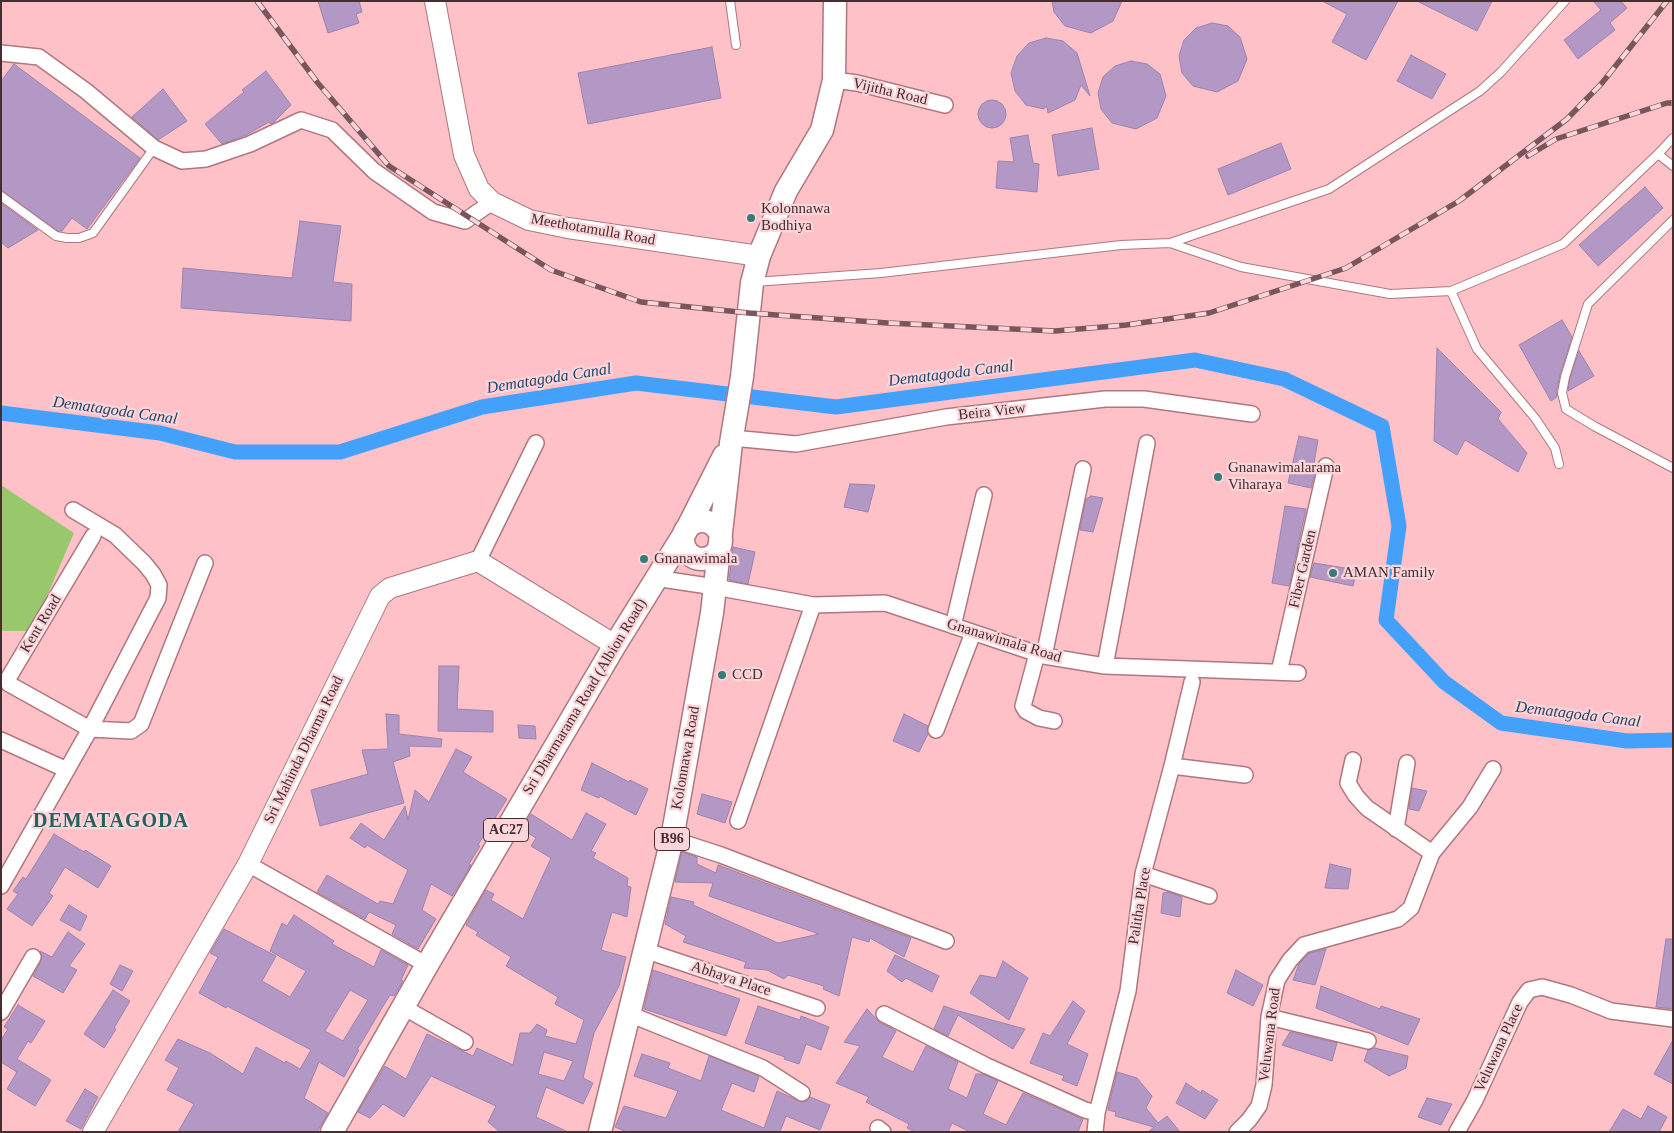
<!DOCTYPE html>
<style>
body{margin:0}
#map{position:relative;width:1674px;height:1133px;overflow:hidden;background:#fec1c8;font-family:Georgia,serif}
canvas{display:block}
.frame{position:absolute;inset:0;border:2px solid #452d30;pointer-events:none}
</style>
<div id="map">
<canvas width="1674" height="1133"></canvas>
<div class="frame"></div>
</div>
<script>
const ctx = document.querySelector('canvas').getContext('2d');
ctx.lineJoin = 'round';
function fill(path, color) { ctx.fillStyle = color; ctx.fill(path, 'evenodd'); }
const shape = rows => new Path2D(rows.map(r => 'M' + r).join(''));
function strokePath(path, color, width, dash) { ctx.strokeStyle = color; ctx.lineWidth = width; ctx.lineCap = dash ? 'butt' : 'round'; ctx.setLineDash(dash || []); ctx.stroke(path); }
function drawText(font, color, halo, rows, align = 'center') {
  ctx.font = font + ' Georgia,serif'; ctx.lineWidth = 4.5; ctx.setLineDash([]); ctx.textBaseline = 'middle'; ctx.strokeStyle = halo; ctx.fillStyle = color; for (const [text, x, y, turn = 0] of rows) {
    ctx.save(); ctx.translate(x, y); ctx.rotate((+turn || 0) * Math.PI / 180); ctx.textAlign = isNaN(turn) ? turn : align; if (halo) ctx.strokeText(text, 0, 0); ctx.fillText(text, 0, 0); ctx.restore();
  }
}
fill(shape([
 [1,485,74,533,32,631,1,631]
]), '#99c76c');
strokePath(shape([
 [1,413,160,433,235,452,340,452,482,407,636,383,836,407,1195,360,1284,379,1382,426,1399,526,1386,620,1444,682,1501,723,1627,741,1673,740]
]), '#43a0fb', 15);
const building = shape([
 [318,1,359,1,362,12,356,14,359,23,328,33,318,1],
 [1052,1,1122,1,1113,21,1091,33,1065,26,1054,12,1052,1],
 [1322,1,1398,1,1366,60,1332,42,1347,14,1322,1],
 [1417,1,1492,1,1477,31,1417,1],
 [1593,1,1621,1,1627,8,1610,23,1615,30,1578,59,1564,40,1601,10,1593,1],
 [1212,23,1228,26,1240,37,1247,59,1238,81,1217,92,1193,86,1182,73,1179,56,1184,40,1196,28,1212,23],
 [1046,38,1063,41,1077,53,1090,96,1081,85,1075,100,1048,113,1047,107,1044,107,1044,109,1026,105,1015,91,1011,73,1017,56,1029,43,1046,38],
 [712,47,721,98,588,124,578,73,712,47],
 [1411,55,1446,74,1432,99,1397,81,1411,55],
 [1131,61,1147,64,1160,74,1166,96,1157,118,1136,129,1112,123,1101,109,1098,93,1103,77,1115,66,1131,61],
 [14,64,140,158,87,229,72,218,62,231,58,231,1,190,1,81,14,64],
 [266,71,291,105,274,122,271,124,269,122,246,135,222,144,205,124,244,92,242,90,266,71],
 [163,89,187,121,158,140,132,117,163,89],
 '978 114a14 14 0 1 1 28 0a14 14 0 1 1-28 0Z',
 [1092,128,1099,169,1058,176,1052,135,1092,128],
 [1028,135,1033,163,1039,164,1037,192,996,188,998,161,1014,162,1010,138,1028,135],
 [1281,143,1291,169,1228,195,1218,169,1281,143],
 [1645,187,1663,208,1598,266,1579,245,1645,187],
 [1,203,38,230,8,248,1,242,1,203],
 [300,221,341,226,333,282,352,284,351,321,181,308,183,268,292,278,300,221],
 [1562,320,1572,337,1560,375,1556,392,1557,397,1551,401,1519,345,1562,320],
 [1437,348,1501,412,1498,419,1527,453,1518,472,1465,440,1457,455,1434,441,1437,348],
 [1579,351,1594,376,1568,391,1570,378,1579,351],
 [1299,436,1318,440,1314,463,1317,464,1311,488,1288,483,1299,436],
 [850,484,875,485,868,512,844,507,850,484],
 [1091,496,1103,498,1093,532,1080,530,1086,499,1091,496],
 [1285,506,1306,509,1289,586,1272,583,1285,506],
 [733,547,755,552,748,584,729,580,733,547],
 [1314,563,1357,570,1353,586,1310,577,1314,563],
 [439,666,459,666,457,709,493,711,493,732,438,731,439,666],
 [386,714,399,715,399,734,442,739,441,747,409,746,410,756,393,762,404,803,320,826,311,790,368,774,362,750,388,749,386,714],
 [904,714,928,726,928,734,919,752,893,741,904,714],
 [518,725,535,726,536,739,519,738,518,725],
 [456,749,472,757,463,772,507,799,478,845,480,846,469,864,471,865,452,896,431,884,422,910,436,919,418,949,392,934,396,925,369,912,365,919,317,892,327,875,378,904,380,901,393,904,408,870,367,845,365,848,350,838,361,823,384,840,405,806,408,820,415,790,429,802,456,749],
 [592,763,629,782,630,780,648,789,636,815,600,796,599,798,581,790,592,763],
 [1412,788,1427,791,1419,811,1409,809,1412,788],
 [702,794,732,802,725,823,697,814,702,794],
 [586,813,606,824,591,851,596,853,593,858,628,878,627,886,631,887,627,917,612,912,601,950,626,957,619,986,594,1033,583,1078,593,1083,583,1104,546,1087,536,1117,568,1132,500,1132,488,1122,496,1106,431,1076,404,1117,383,1104,370,1118,358,1112,385,1066,406,1079,427,1034,473,1056,477,1048,513,1065,520,1033,530,1033,537,1024,547,1030,545,1036,576,1044,584,1020,555,1004,558,997,506,966,511,957,476,935,478,932,466,925,486,890,494,894,491,900,523,919,551,858,531,846,536,838,522,829,531,814,572,840,586,813],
 [544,1052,573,1061,564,1081,538,1074,544,1052],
 [54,834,84,852,85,850,111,866,98,888,65,867,49,893,53,896,32,926,7,909,18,894,13,891,23,877,26,879,54,834],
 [682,852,697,857,697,864,716,873,718,865,911,938,904,957,870,938,869,942,852,937,839,996,823,989,824,986,788,975,784,979,767,970,744,968,746,962,683,942,686,936,665,924,671,897,694,902,693,905,778,943,819,934,709,896,713,883,675,882,682,852],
 [1330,864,1351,869,1348,889,1325,888,1330,864],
 [1168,892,1182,897,1180,917,1161,913,1163,893,1168,892],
 [69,905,87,916,80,931,60,920,69,905],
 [294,915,334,941,332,944,374,967,381,950,408,965,401,980,403,981,394,996,390,995,382,1008,357,1050,359,1050,344,1077,319,1062,304,1098,328,1113,317,1132,178,1132,194,1104,167,1090,179,1068,165,1060,178,1039,210,1053,243,1074,256,1047,285,1063,286,1061,300,1069,311,1050,227,1006,226,1008,199,993,218,957,210,953,224,929,276,956,262,981,290,997,306,971,270,951,282,923,287,926,294,915],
 [350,990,368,1000,343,1041,325,1031,350,990],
 [68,932,85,944,69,966,77,970,63,993,33,976,41,961,42,957,40,951,52,957,68,932],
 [1666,939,1673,939,1673,1009,1656,1007,1666,939],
 [1326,949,1315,985,1293,980,1299,964,1309,953,1326,949],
 [895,955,939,976,932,992,906,978,902,982,887,971,895,955],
 [1003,961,1028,978,1009,1020,970,993,980,975,996,978,1003,961],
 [120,965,133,971,122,991,110,984,120,965],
 [653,970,740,999,726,1036,644,1009,653,970],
 [1236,970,1263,985,1253,1006,1227,993,1236,970],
 [1321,986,1380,1009,1381,1006,1420,1019,1408,1045,1316,1008,1321,986],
 [113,990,130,1001,114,1028,116,1029,104,1048,84,1034,113,990],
 [1073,1001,1085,1011,1067,1044,1088,1054,1077,1086,1062,1080,1064,1076,1030,1063,1043,1033,1050,1036,1073,1001],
 [18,1005,45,1021,31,1043,28,1041,17,1059,51,1080,35,1106,7,1089,17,1072,1,1062,1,1040,8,1029,4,1027,18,1005],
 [758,1006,800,1020,801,1016,829,1027,821,1050,806,1044,799,1064,784,1059,785,1057,745,1043,758,1006],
 [944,1006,955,1010,1025,1029,1013,1049,958,1015,948,1036,934,1029,944,1006],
 [867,1009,879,1022,896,1031,882,1057,913,1072,926,1046,958,1062,948,1089,967,1098,976,1074,983,1074,998,1081,983,1114,1006,1125,1023,1093,1083,1119,1078,1132,970,1132,952,1123,948,1132,915,1132,907,1128,909,1124,866,1102,869,1097,836,1083,860,1046,844,1042,867,1009],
 [1290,1032,1337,1043,1332,1061,1282,1045,1290,1032],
 [1673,1040,1673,1084,1654,1074,1673,1040],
 [1375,1048,1408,1056,1406,1068,1389,1076,1364,1061,1368,1050,1375,1048],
 [642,1054,670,1063,668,1068,701,1081,709,1056,759,1076,754,1092,732,1083,721,1110,764,1128,777,1091,801,1102,807,1101,810,1097,830,1105,820,1130,786,1116,780,1132,627,1132,615,1127,624,1106,666,1118,678,1091,634,1076,642,1054],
 [1117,1072,1137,1078,1152,1096,1146,1108,1158,1123,1167,1116,1180,1132,1148,1132,1154,1127,1115,1116,1116,1112,1108,1110,1117,1072],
 [1186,1083,1201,1093,1202,1090,1218,1100,1205,1119,1176,1103,1186,1083],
 [85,1089,98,1097,81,1129,66,1121,85,1089],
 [1427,1098,1452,1104,1441,1125,1418,1117,1427,1098],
 [1648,1106,1667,1117,1659,1132,1609,1132,1623,1109,1641,1119,1648,1106]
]);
fill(building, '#b398c6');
strokePath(building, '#9c82ae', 1);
const lane = shape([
 [730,1,736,45],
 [1658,154,1673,166],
 [1,196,56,236,67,238,79,238,93,233,154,148],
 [1673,220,1588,304,1565,377,1562,393,1566,409,1594,426,1673,468],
 [1170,243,1241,267,1390,294,1451,291,1563,244,1658,154,1673,138],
 [754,282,881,273,1121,245,1170,243,1329,189,1480,91,1501,72,1565,1],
 [1451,291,1477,349,1535,418,1555,448,1559,464]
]);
const street = shape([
 [1,53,39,57,86,91,154,148,182,161,206,159,250,144,301,120,332,130,374,171,433,212,465,221,492,202],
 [834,80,857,83,945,105],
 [732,438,796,444,946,417,1105,399,1144,399,1252,414],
 [93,536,9,677,9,684,90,729,131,731,141,724,205,563],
 [478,561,536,443],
 [655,578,715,587,813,605,885,603,1044,656,1105,666,1298,673],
 [953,626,984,495],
 [1037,654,1023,706,1026,711,1039,718,1054,721],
 [1044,656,1083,469],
 [1105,666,1147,443],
 [1279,672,1326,466],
 [936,730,973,633],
 [1,740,67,770],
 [1353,760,1348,783,1356,796,1367,808,1432,853],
 [1172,766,1245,775],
 [738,821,813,605],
 [1396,829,1407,763],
 [672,839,721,855,946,941],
 [248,864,427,965],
 [1143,874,1209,896],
 [1,886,90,729,158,598,159,585,153,574,144,563,115,535,73,510],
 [644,950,817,1008],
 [403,1007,465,1042],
 [1,1012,33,957],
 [629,1014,763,1068,802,1093],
 [884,1014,987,1066,1085,1110,1097,1113],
 [1269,1017,1368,1041],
 [878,1128,883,1132],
 [1095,1132,1097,1113,1128,991,1143,874,1172,766,1192,682],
 [1237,1132,1249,1120,1259,1106,1264,1085,1269,1017,1277,980,1290,960,1304,945,1398,919,1411,908,1432,853,1470,807,1493,769],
 [1457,1132,1475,1100,1520,1002,1529,990,1542,987,1571,995,1611,1011,1673,1019]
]);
const secondary = shape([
 [435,1,464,155,479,189,492,202,529,220,568,228,759,256],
 [93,1132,248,864,380,596,390,588,478,561,615,645]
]);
const primary = shape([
 '683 540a19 19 0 1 1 38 0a19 19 0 1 1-38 0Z',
 [332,1132,427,965,615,645,686,531,724,456],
 [600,1132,672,839,712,613,731,443,742,377,752,283,759,256,786,191,822,130,834,80,835,1]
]);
strokePath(lane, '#af777e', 10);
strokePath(street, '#af777e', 18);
strokePath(secondary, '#af777e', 22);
strokePath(primary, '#af777e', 25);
strokePath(lane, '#fff', 8);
strokePath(street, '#fff', 15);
strokePath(secondary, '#fff', 20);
strokePath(primary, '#fff', 22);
const rail = shape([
 [257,1,317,82,389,166,551,270,641,302,749,313,888,323,1055,331,1126,325,1209,313,1346,268,1459,201,1567,119,1602,83,1667,1],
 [1528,156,1556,139,1667,103,1673,103]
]);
strokePath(rail, '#78565a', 5.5);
strokePath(rail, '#fbd5d9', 4, [11]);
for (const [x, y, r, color] of [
 [751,218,5,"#337c78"],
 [1218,477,5,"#337c78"],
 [644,559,5,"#337c78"],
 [1333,573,5,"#337c78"],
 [722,675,5,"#337c78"]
]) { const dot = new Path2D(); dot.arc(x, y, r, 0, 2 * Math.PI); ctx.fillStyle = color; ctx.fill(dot); strokePath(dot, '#fbd5d9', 2); }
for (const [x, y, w] of [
 [506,830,45],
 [672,839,35]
]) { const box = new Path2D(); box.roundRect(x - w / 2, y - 11.5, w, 23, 4); ctx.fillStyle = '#fbd5d9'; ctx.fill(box); strokePath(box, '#452d30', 1); }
drawText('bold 14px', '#452d30', null, [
 ["AC27",506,830],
 ["B96",672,839]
]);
drawText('15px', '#452d30', '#fbd5d9', [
 ["Vijitha Road",890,92,13],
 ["Meethotamulla Road",593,230,10],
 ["Beira View",992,412,-6],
 ["Fiber Garden",1303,569,-77],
 ["Kent Road",41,624,-59],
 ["Gnanawimala Road",1004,641,17],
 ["Sri Dharmarama Road (Albion Road)",585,697,-59],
 ["Sri Mahinda Dharma Road",304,750,-64],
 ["Kolonnawa Road",686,758,-80],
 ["Palitha Place",1140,906,-81],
 ["Abhaya Place",731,979,18],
 ["Veluwana Road",1270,1035,-83],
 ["Veluwana Place",1499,1048,-65]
]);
drawText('15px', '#452d30', '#fbd5d9', [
 ["Kolonnawa",761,209],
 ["Bodhiya",761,226],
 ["Gnanawimalarama",1228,468],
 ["Viharaya",1228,485],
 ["Gnanawimala",654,559],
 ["AMAN Family",1343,573],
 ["CCD",732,675]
], 'left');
drawText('italic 16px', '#21456a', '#fbd5d9', [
 ["Dematagoda Canal",951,374,-7],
 ["Dematagoda Canal",549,379,-9],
 ["Dematagoda Canal",115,411,8],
 ["Dematagoda Canal",1578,715,7]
]);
ctx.letterSpacing = '1px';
drawText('bold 20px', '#27615e', '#fbd5d9', [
 ["DEMATAGODA",111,822]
]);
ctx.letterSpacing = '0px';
</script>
